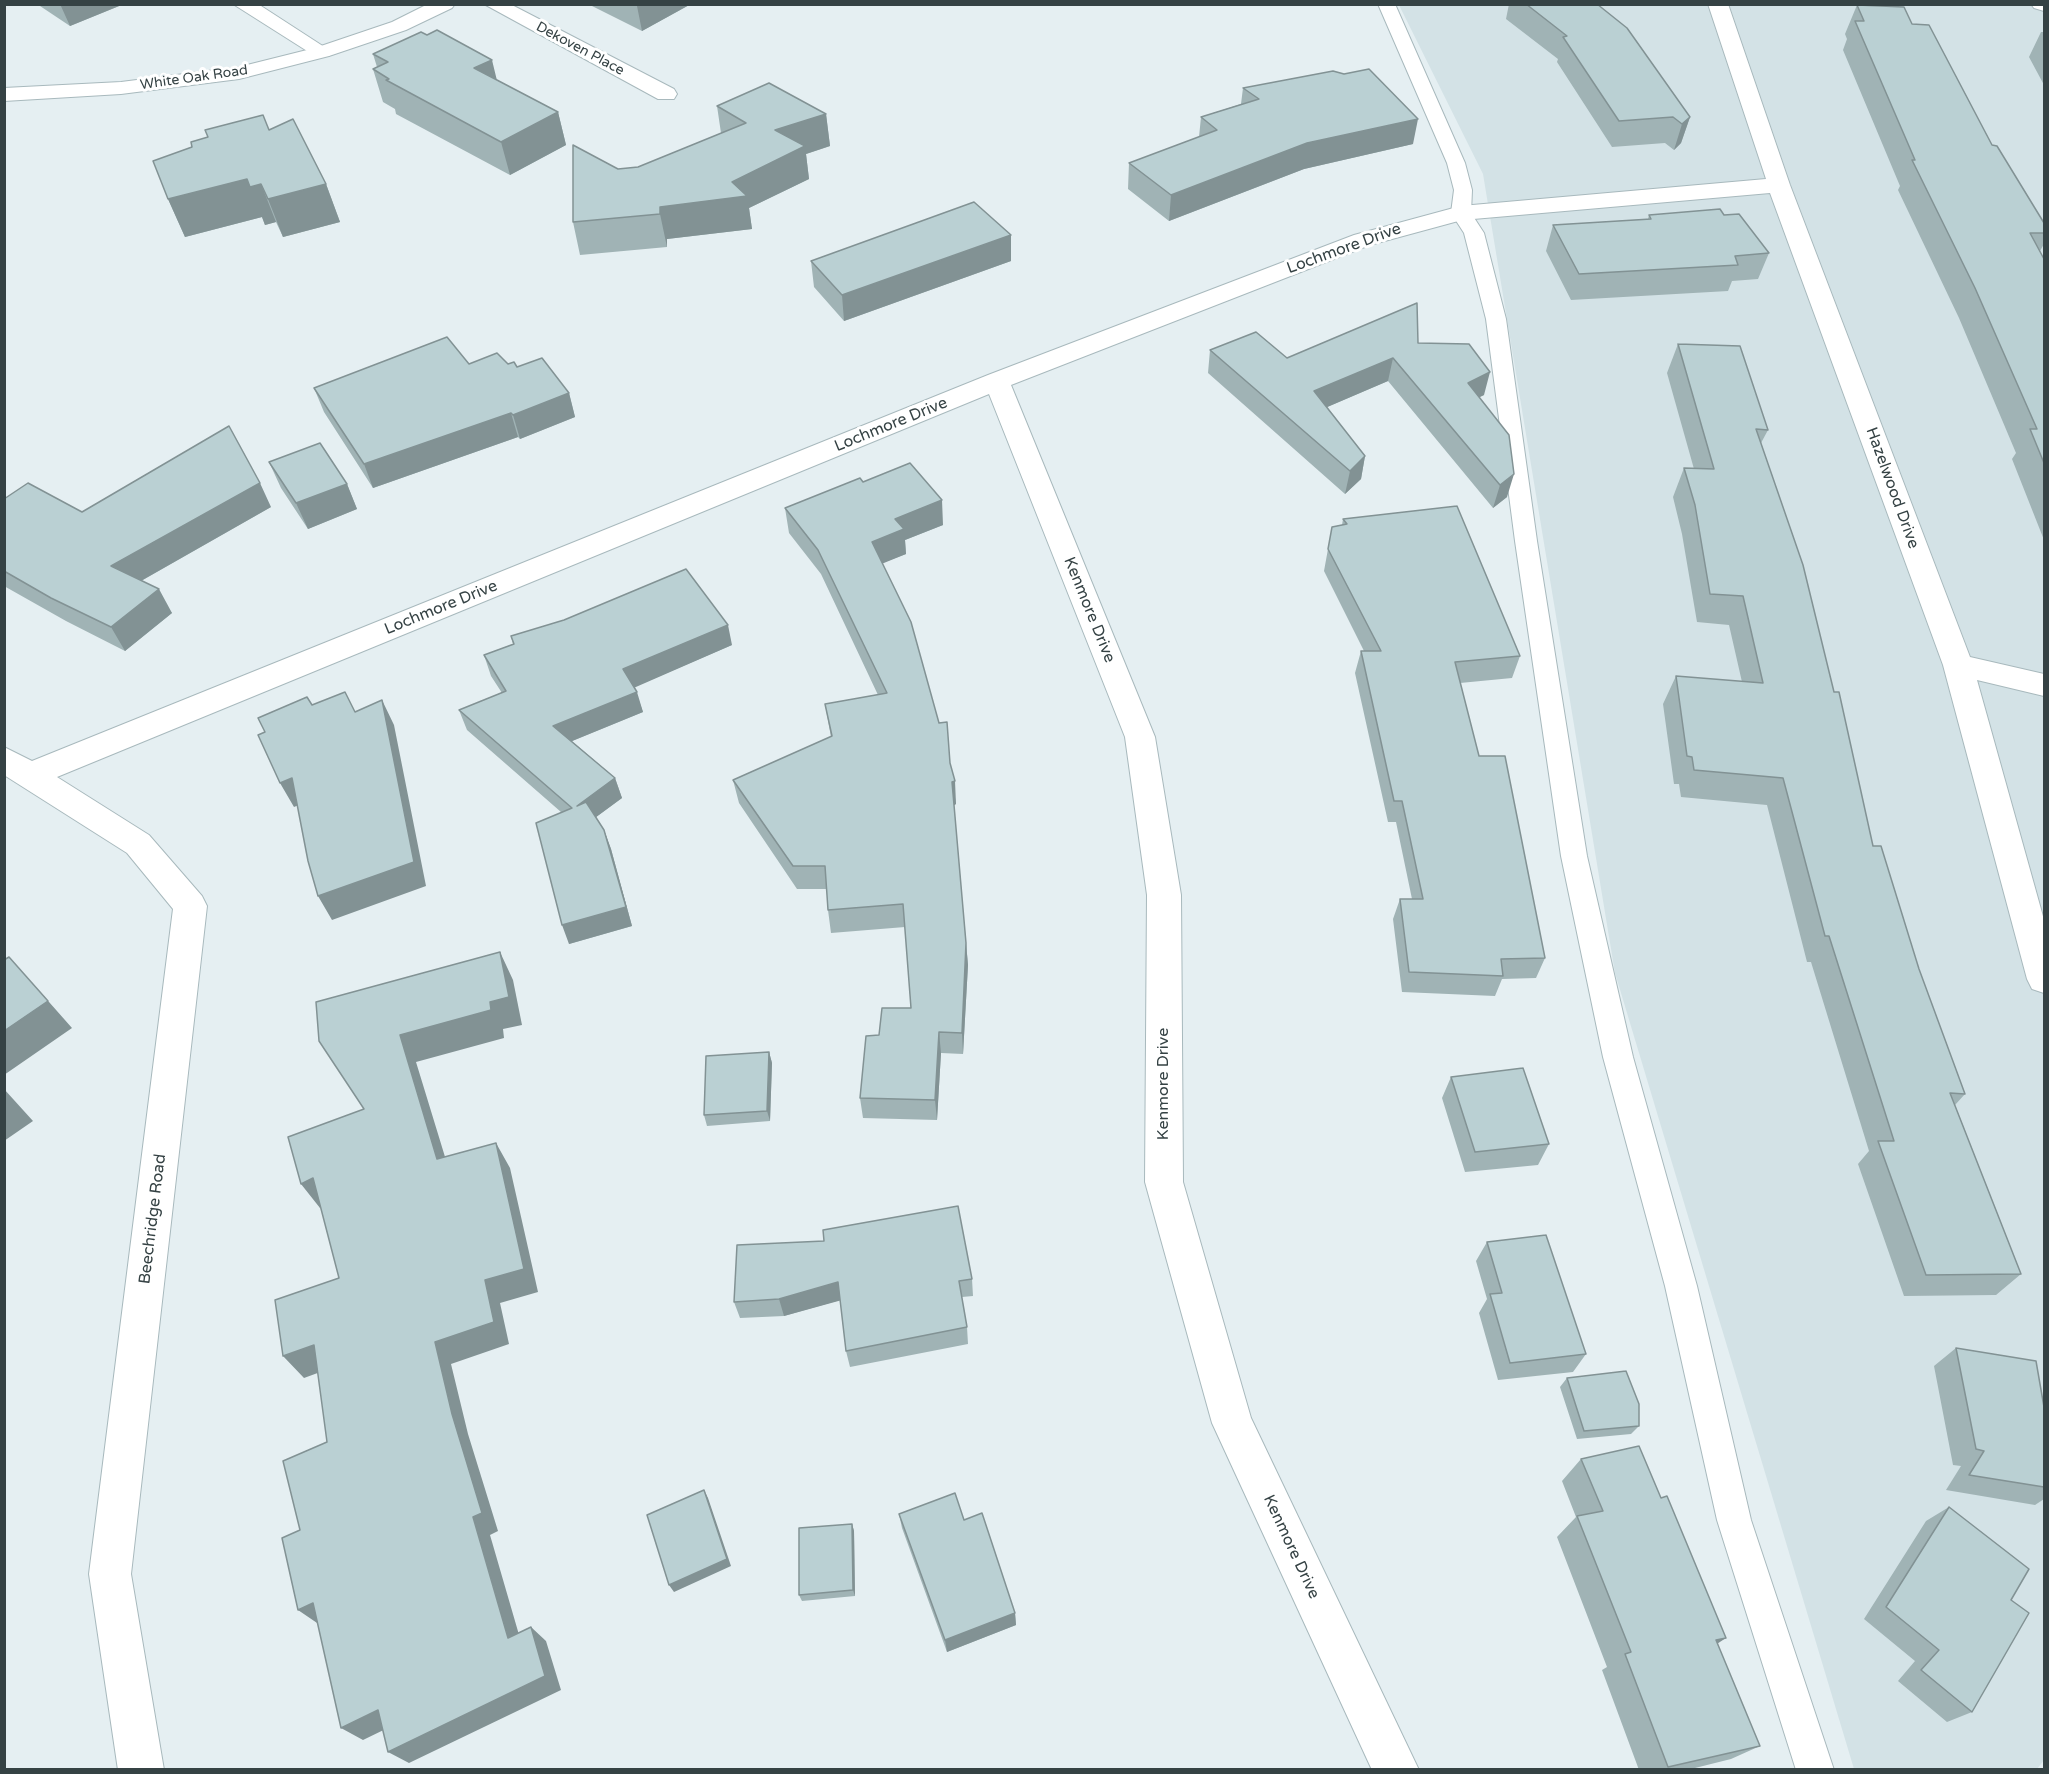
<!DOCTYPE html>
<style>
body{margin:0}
#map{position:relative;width:2049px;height:1774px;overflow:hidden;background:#e5eff2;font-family:"Varela Round",sans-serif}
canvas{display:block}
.frame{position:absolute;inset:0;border:6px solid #354244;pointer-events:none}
</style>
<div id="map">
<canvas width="2049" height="1774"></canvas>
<div class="frame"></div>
</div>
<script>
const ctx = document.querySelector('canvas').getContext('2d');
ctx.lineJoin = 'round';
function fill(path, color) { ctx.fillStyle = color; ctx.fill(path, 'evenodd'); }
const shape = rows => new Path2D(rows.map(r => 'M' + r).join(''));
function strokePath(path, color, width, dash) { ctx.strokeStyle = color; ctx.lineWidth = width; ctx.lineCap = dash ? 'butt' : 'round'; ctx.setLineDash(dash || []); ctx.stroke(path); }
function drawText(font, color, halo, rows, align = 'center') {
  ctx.font = font + ' "Varela Round",sans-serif'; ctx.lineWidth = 6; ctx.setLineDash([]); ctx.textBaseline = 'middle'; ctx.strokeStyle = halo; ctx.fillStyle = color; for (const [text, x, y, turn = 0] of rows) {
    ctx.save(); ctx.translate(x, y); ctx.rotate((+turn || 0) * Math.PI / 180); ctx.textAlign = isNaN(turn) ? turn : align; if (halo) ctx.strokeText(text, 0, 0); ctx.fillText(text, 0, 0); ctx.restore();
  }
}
fill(shape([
 [1399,5,2044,5,2044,1760,2037,1769,1854,1769,1615,973,1483,174]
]), '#d3e2e6');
const service = shape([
 [1378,4,1395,4,1465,163,1472,190,1471,213,1484,233,1506,319,1537,541,1587,856,1633,1057,1697,1286,1751,1520,1834,1770,1796,1770,1717,1520,1665,1286,1603,1057,1561,856,1515,541,1486,319,1464,233,1451,213,1454,190,1447,163,1378,4]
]);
const minor = shape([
 [233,4,258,4,332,52,329,56,315,56,233,4],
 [484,4,510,4,674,89,677,94,674,99,658,99,484,4],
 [1708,4,1728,4,1790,185,1970,657,2044,674,2044,696,1977,680,2044,920,2044,993,2032,989,2027,979,1943,665,1770,193,1462,220,1370,245,1011,385,1155,737,1181,895,1183,1182,1251,1418,1419,1770,1372,1770,1212,1423,1145,1182,1147,895,1125,737,989,394,57,777,149,835,202,896,207,906,131,1574,164,1770,118,1770,89,1574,173,909,127,853,4,775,4,747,32,761,988,375,1354,235,1461,206,1766,179,1708,4]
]);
const tertiary = shape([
 [428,4,455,4,452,8,406,30,329,56,239,79,121,94,4,101,4,88,121,82,239,67,315,48,392,22,428,4],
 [2031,4,2044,4,2044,11,2034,8,2031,4]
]);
strokePath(service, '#a8b9bd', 2);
strokePath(minor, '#a8b9bd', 2);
strokePath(tertiary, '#a8b9bd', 2);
fill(service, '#fff');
fill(minor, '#fff');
fill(tertiary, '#fff');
fill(shape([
 [37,4,124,4,70,26],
 [588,4,691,4,642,31],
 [1509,4,1597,4,1690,117,1681,143,1674,150,1665,143,1612,147,1557,62,1558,59,1506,19],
 [1857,5,1912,24,1992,145,2044,223,2044,244,2040,251,2044,259,2044,540,2012,459,2016,453,1959,318,1898,190,1900,186,1843,50,1847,39,1845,34],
 [2041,32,2044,32,2044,85,2029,57],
 [373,54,497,80,558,112,566,145,510,175,396,114,395,109,383,102,373,69,377,67],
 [1243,88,1413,144,1304,169,1169,221,1128,189,1129,163,1199,137,1201,117,1241,104],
 [717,106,826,114,830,146,806,154,809,179,749,208,752,229,667,239,667,247,580,255,573,222,618,169,638,167,721,133],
 [269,130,326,184,340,222,283,237,276,222,265,225,262,217,185,237,168,199],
 [1649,215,1724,215,1769,253,1758,279,1732,281,1728,291,1571,300,1546,251,1553,225,1648,219],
 [811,261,1011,261,844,321,814,287],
 [1418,343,1484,395,1479,397,1507,497,1493,508,1388,381,1327,407,1365,456,1361,479,1345,494,1208,373,1210,350,1287,358],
 [1678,344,1768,430,1761,443,1834,692,1873,846,1965,1094,1955,1105,2021,1274,1996,1295,1904,1296,1858,1164,1869,1151,1811,962,1807,962,1767,805,1681,797,1679,784,1674,784,1663,704,1676,676,1742,682,1729,625,1697,622,1682,534,1673,497,1684,468,1694,469,1667,373],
 [469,364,508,364,517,367,569,393,575,417,520,439,518,437,373,488,324,412,314,388],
 [269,462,347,484,357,509,308,529,281,488],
 [863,482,943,525,905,540,906,554,882,563,950,763,956,804,954,805,968,965,963,1054,941,1053,937,1120,863,1118,860,1098,879,1035,911,1008,905,927,831,933,828,910,827,889,797,889,739,803,733,780,831,737,825,704,878,695,821,574,789,533,785,508],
 [4,499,82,512,271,507,141,581,172,613,125,651,66,621,4,586],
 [1343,519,1520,656,1512,678,1460,683,1479,756,1545,958,1536,978,1502,979,1495,996,1402,992,1393,919,1400,899,1412,899,1396,822,1388,822,1355,673,1361,651,1364,651,1324,571,1332,527,1342,525],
 [511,636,732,645,634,687,643,712,572,741,615,778,622,798,596,817,604,830,611,849,632,926,569,944,561,812,467,730,459,710,502,693,491,676,484,655,513,644],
 [769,1052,772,1063,770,1121,707,1126,704,1115],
 [1451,1077,1549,1144,1538,1165,1465,1172,1442,1098],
 [1487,1242,1586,1354,1573,1372,1498,1380,1479,1313,1487,1299,1476,1261],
 [972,1279,973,1296,962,1297,967,1327,968,1344,850,1367,846,1351,840,1300,784,1316,740,1318,734,1302],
 [1956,1348,2044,1407,2044,1499,2035,1505,1946,1490,1961,1466,1953,1465,1934,1366],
 [1567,1378,1639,1426,1631,1434,1577,1439,1560,1387],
 [1581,1459,1717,1644,1760,1746,1731,1759,1687,1770,1639,1770,1602,1670,1607,1667,1557,1537,1576,1517,1562,1481],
 [1949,1507,2011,1600,1972,1712,1947,1722,1898,1681,1915,1661,1864,1619,1926,1521],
 [899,1514,964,1520,1015,1613,1016,1625,947,1652,902,1528],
 [852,1524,854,1531,855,1596,802,1601,799,1595]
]), '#a0b3b5');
fill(shape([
 [60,4,124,4,70,26],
 [640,4,691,4,642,31,637,6],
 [492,60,500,93,474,68],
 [558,112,566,145,510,175,501,142],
 [826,114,830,146,806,154,809,179,749,208,752,229,667,239,667,247,660,214,660,207,732,182,775,130],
 [1690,117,1681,143,1674,150,1682,124],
 [1418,119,1413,144,1304,169,1169,221,1171,195,1307,143],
 [247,179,261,184,276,222,265,225,262,217,185,237,168,199],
 [326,184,340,222,283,237,268,199],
 [1011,235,1011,261,844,321,842,295],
 [1393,358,1388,381,1311,414,1314,391],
 [1490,372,1484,395,1462,406,1468,383],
 [569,393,575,417,520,439,513,415],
 [511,413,518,437,373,488,364,464],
 [1365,456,1361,479,1345,494,1350,471],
 [1514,474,1507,497,1493,508,1500,485],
 [260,483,271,507,125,590,111,566],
 [347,484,357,509,308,529,296,503],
 [942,500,943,525,905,540,906,554,874,567,872,542,895,519],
 [159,589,172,613,125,651,111,627],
 [728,625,732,645,629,690,623,669],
 [637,692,643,712,560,746,553,726],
 [382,700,394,725,426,886,332,920,318,896],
 [292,778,306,802,294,807,280,783],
 [615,778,622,798,584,826,577,806],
 [955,781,956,804,953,806,952,782],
 [604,830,611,849,632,926,569,944,562,925],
 [966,943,968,965,963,1054,962,1033],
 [500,952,513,980,522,1025,503,1029,504,1038,416,1062,453,1183,437,1159,400,1035,490,1002],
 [34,985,72,1028,4,1075,4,1031],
 [939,1032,941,1053,937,1120,935,1100],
 [769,1052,772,1063,770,1121,767,1111],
 [4,1089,33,1121,4,1141],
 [496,1143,510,1168,538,1292,500,1303,509,1344,451,1364,468,1434,498,1531,490,1535,524,1652,508,1638,473,1517,452,1414,435,1342,485,1280],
 [313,1178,332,1203,320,1208,301,1184],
 [838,1282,842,1300,784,1316,779,1299],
 [314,1345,334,1367,304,1378,283,1356],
 [704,1490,708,1498,731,1566,674,1592,669,1585],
 [852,1524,854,1531,855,1596,853,1590],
 [313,1603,320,1625,298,1610],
 [1015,1613,1016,1625,947,1652,945,1640],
 [531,1627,546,1641,561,1690,409,1763,388,1752],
 [1726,1638,1700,1655,1716,1640],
 [378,1710,398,1723,363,1740,341,1728]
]), '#829294');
const building = shape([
 [1526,4,1597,4,1627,28,1690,117,1682,124,1673,117,1619,121,1563,37,1567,36,1526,4],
 [1857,5,1904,7,1912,24,1929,25,1992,145,1997,146,2044,223,2044,233,2030,233,2044,259,2044,463,2030,429,2037,429,1975,288,1912,160,1915,160,1855,21,1864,21,1857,5],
 [437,30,492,60,474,68,558,112,501,142,386,80,389,79,373,69,388,62,373,54,421,32,427,35,437,30],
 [1369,69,1418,119,1307,143,1171,195,1129,163,1217,130,1201,117,1259,99,1243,88,1333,71,1344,74,1369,69],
 [769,83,826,114,775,130,805,146,732,182,747,196,660,207,660,214,573,222,573,145,618,169,638,167,746,123,717,106,769,83],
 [263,115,269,130,293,119,326,184,268,199,261,184,250,187,247,179,168,199,153,161,192,147,191,142,208,137,205,130,263,115],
 [974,202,1011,235,842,295,811,261,974,202],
 [1720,209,1724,215,1739,214,1769,253,1735,256,1738,265,1579,274,1553,225,1651,219,1649,215,1720,209],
 [1417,303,1418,343,1469,344,1490,372,1468,383,1509,435,1514,474,1500,485,1393,358,1314,391,1365,456,1350,471,1210,350,1256,332,1287,358,1417,303],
 [447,337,469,364,497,353,508,364,514,362,517,367,542,358,569,393,513,415,511,413,364,464,314,388,447,337],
 [1678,344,1740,346,1768,430,1756,429,1803,565,1834,692,1839,692,1873,846,1881,846,1919,969,1965,1094,1950,1093,2021,1274,1926,1275,1878,1141,1894,1141,1829,936,1825,936,1783,778,1694,770,1692,757,1687,756,1676,676,1763,683,1743,596,1710,594,1695,505,1684,468,1714,469,1678,344],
 [229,426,260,483,111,566,159,589,111,627,51,598,4,571,4,499,28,483,82,512,229,426],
 [320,443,347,484,296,503,269,462,320,443],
 [910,463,942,500,895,519,904,529,872,542,911,622,939,723,947,722,950,763,955,781,952,782,966,943,962,1033,939,1032,935,1100,860,1098,866,1036,879,1035,882,1008,911,1008,903,904,828,910,825,866,793,866,733,780,832,736,825,704,887,693,818,550,785,508,860,478,863,482,910,463],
 [1457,506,1520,656,1455,662,1479,756,1505,756,1545,958,1501,959,1503,976,1409,972,1400,899,1423,899,1402,801,1394,801,1361,651,1381,651,1328,549,1332,527,1347,524,1343,519,1457,506],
 [686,569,728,625,623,669,637,692,553,726,615,778,577,806,586,802,604,830,626,907,562,925,536,823,572,808,459,710,506,691,484,655,514,644,511,636,564,620,686,569],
 [345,692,355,712,382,700,414,862,318,896,308,861,292,778,280,783,258,735,265,732,258,718,307,697,312,705,345,692],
 [500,952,509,997,490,1002,491,1010,400,1035,437,1159,496,1143,524,1269,485,1280,494,1322,435,1342,452,1414,482,1513,473,1517,508,1638,531,1627,545,1676,388,1752,378,1710,341,1728,313,1603,298,1610,282,1538,300,1530,283,1461,327,1442,314,1345,283,1356,275,1300,339,1278,313,1178,301,1184,288,1137,364,1109,319,1041,316,1002,500,952],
 [9,957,48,1001,4,1031,4,960,9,957],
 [769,1052,767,1111,704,1115,706,1056,769,1052],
 [1523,1068,1549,1144,1475,1152,1451,1077,1523,1068],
 [958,1206,972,1279,959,1281,967,1327,846,1351,838,1282,779,1299,734,1302,737,1245,824,1241,823,1230,958,1206],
 [1546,1235,1586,1354,1510,1363,1490,1294,1502,1293,1487,1242,1546,1235],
 [1956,1348,2036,1361,2044,1407,2044,1487,1969,1475,1984,1451,1976,1449,1956,1348],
 [1626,1371,1639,1404,1639,1426,1584,1431,1567,1378,1626,1371],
 [1639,1446,1661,1498,1667,1496,1726,1638,1716,1640,1760,1746,1668,1767,1625,1654,1631,1652,1577,1516,1603,1511,1581,1459,1639,1446],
 [704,1490,727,1559,669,1585,647,1515,704,1490],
 [955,1493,964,1520,982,1513,1015,1613,945,1640,899,1514,955,1493],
 [1949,1507,2029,1569,2011,1600,2029,1613,1972,1712,1921,1670,1939,1650,1886,1607,1949,1507],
 [852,1524,853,1590,799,1595,799,1528,852,1524]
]);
fill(building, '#bad0d3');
strokePath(building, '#829294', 1.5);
drawText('14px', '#354244', '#fff', [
 ["Dekoven Place",580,49,28],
 ["White Oak Road",194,78,-8]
]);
drawText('16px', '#354244', '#fff', [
 ["Lochmore Drive",1344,249,-20],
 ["Lochmore Drive",891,425,-22],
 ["Hazelwood Drive",1892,488,70],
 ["Lochmore Drive",441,608,-22],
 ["Kenmore Drive",1089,610,68],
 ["Kenmore Drive",1164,1084,-90],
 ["Beechridge Road",153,1219,-83],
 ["Kenmore Drive",1291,1547,65]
]);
</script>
